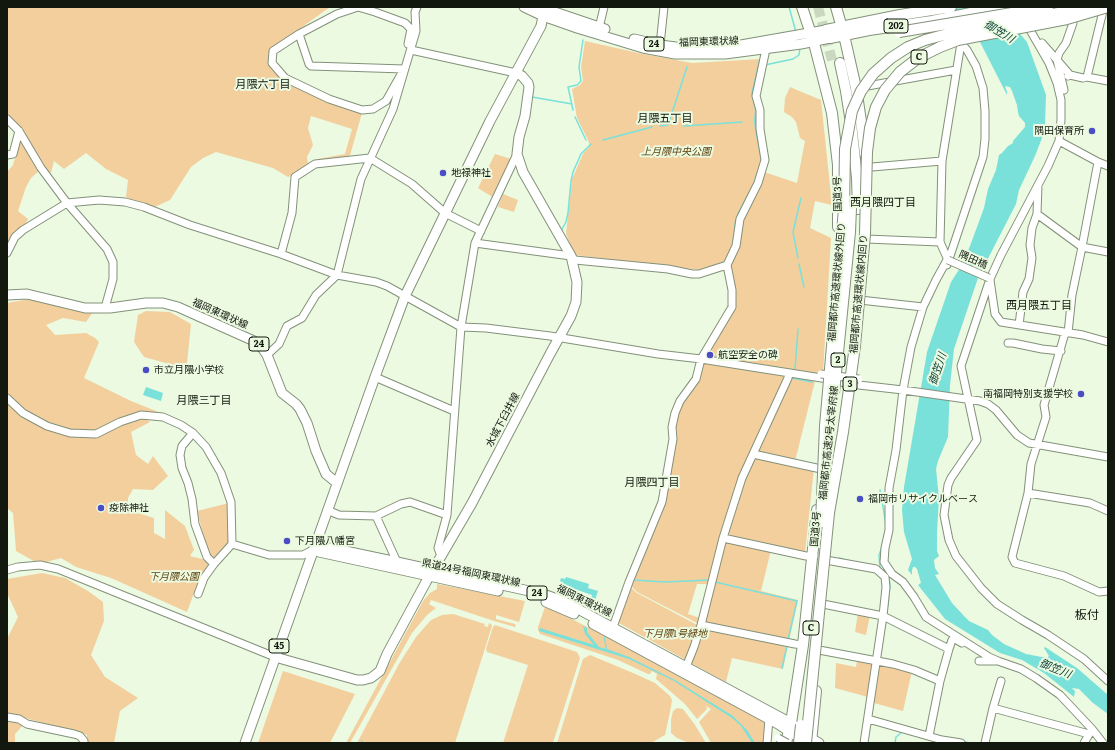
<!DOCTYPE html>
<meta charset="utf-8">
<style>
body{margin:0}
#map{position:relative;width:1115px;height:750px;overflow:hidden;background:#ebfae0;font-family:Literata,serif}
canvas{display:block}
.frame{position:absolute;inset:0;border:8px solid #13180f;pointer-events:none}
</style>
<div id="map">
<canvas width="1115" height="750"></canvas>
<div class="frame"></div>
</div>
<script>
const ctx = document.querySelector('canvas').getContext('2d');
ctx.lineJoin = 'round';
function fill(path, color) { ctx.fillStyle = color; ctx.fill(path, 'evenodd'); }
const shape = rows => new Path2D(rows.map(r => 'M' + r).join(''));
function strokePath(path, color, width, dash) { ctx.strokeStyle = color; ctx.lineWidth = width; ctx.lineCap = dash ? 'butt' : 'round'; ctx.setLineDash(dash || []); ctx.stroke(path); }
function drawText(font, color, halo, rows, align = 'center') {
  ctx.font = font + ' Literata,"Noto Sans JP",serif'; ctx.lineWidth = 4; ctx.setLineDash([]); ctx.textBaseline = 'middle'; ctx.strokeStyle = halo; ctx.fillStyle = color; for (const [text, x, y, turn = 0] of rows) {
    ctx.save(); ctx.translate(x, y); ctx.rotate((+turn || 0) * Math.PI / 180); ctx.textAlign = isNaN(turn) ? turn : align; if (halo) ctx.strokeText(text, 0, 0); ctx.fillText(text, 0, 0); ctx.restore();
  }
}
fill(shape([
 [7,7,330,7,273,48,270,58,271,69,362,113,349,159,317,163,318,159,345,154,352,129,311,116,308,128,313,145,307,157,308,164,301,172,288,177,273,168,216,152,203,158,191,167,170,200,146,211,126,197,128,180,106,169,86,153,64,169,54,161,51,173,40,170,31,178,26,187,18,211,28,219,7,259,7,172,13,165,22,133,7,121],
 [585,41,643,54,692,63,761,59,754,97,764,161,749,199,735,246,725,265,699,270,575,255,566,234,572,179,583,154,590,146,588,140,577,118,572,89,580,85,583,81,581,67],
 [790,87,821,100,832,205,815,201,810,228,831,238,823,374,707,357,714,341,734,310,729,270,742,221,764,172,797,183,805,141,800,138,796,122,792,117,784,112,785,98],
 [495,154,511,159,494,198,478,188],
 [503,194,518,200,514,212,498,207],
 [35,298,93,312,86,322,63,318,46,325,55,335,86,333,95,338,99,342,84,378,131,401,161,413,143,417,150,422,131,432,136,455,148,464,153,456,168,476,153,490,133,489,128,498,128,510,154,518,154,533,165,539,165,510,185,526,194,550,190,556,206,560,211,565,201,574,187,612,111,578,76,567,61,558,39,564,16,551,13,513,7,508,7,303],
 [146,311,170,312,191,324,187,363,181,364,180,367,144,357,134,342,138,315],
 [702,363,785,375,785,378,740,478,708,584,697,584,688,614,700,618,699,624,637,592,629,584,659,513,674,419],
 [792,377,815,381,795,461,757,453,756,451],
 [756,456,814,468,805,553,726,536,744,478],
 [229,503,231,543,214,562,209,557,197,511],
 [726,540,771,550,761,591,798,600,789,641,704,623],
 [42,573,65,578,88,591,103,602,104,621,91,655,105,677,138,698,120,711,114,743,86,743,87,735,7,713,7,639,18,617,7,593,7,579],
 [437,584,525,601,519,622,496,615,496,619,515,624,516,626,515,627,494,621,431,600,429,604,436,608,427,615,412,633,350,743,346,743,423,601,430,593,437,589],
 [628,588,631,588,637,593,699,626,686,660,617,622],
 [545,607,554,610,599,633,767,723,765,743,711,743,699,722,711,709,706,706,707,709,697,719,685,704,656,679,657,674,652,671,650,674,648,674,618,660,540,634,538,630,538,627],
 [858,613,870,615,866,635,855,632],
 [453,614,485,624,484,626,488,627,489,623,491,624,492,626,455,743,357,743,399,664,416,637,431,620,442,615],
 [495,625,577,652,580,658,553,743,503,743,528,665,487,652,486,649,493,627],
 [704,627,788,645,783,669,732,658,726,682,691,663],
 [590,655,633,673,655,683,670,696,672,700,671,707,665,735,651,743,557,743,583,659],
 [857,660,874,663,868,697,835,688,836,663,856,667],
 [880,663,912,671,903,711,874,703],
 [283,671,355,694,330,743,258,743],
 [677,708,683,709,695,725,706,743,689,743,677,738,671,733,671,720,673,711],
 [7,720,24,724,15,734,15,743,7,743]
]), '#f3cf9e');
fill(shape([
 [950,7,997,7,1027,42,1046,95,1045,125,1042,138,1035,156,1019,190,1016,204,978,278,954,349,950,385,948,437,938,461,936,469,939,498,937,532,937,551,939,556,934,560,935,568,939,574,935,575,952,603,965,617,969,621,988,630,992,635,1004,644,1026,654,1047,658,1049,656,1044,648,1045,647,1077,668,1108,695,1108,714,1093,703,1079,689,1072,688,1075,691,1074,697,1044,673,1022,660,1000,653,945,619,918,585,921,583,917,569,915,567,913,567,912,570,912,575,908,570,912,559,904,532,902,510,904,487,927,352,951,282,962,265,970,246,984,208,988,189,996,170,999,155,1002,153,1008,146,1013,143,1013,141,1025,127,1025,123,1019,116,1018,112,1017,105,1012,91,1010,87,1005,86,1007,92,1007,95,980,42],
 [759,60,761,61,757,109,763,160,734,246,725,264,724,263,732,246,735,220,739,210,752,186,761,161,755,130,754,121,755,110,751,94],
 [146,387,163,393,161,401,143,395],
 [566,577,589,584,588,588,598,591,593,606,590,605,592,595,563,585,563,583,560,581,561,578,565,579],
 [583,626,587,628,587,632,599,647,606,649,604,640,604,636,605,637,607,649,629,657,675,680,733,716,747,730,755,743,752,743,741,726,732,718,674,681,629,659,539,631,540,628,594,645,585,634]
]), '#79e1da');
strokePath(shape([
 [789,7,796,32],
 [765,65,793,59,799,55,800,48],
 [532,97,572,104],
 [573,110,568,87,577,85,581,81,579,67,583,40],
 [575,117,586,140],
 [668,125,687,67],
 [660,126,668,125],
 [684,126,742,122],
 [603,140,652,127],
 [561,231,566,222,568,213,571,181,573,172,581,154,591,144],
 [798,258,793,232,801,198],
 [799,264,804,287],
 [795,369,798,329],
 [792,378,812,382],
 [880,490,886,524],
 [839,558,854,562],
 [880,568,879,555,882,547],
 [633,580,665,582,709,580],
 [715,582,797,601,788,640],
 [888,606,890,584,888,576],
 [782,668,787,646],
 [963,741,969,743],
 [361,743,362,741],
 [895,743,896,737,902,732]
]), '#79e1da', 1.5);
strokePath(shape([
 [818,7,833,64]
]), '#cbd8c1', 10, [10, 5]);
const minor = shape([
 [1026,23,1049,63,1057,83,1061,100,1061,120,1059,141,1048,166,1001,255,990,279,961,366,977,440,951,478,948,485,944,515,949,540,956,556,981,588,997,604,1022,620,1048,635,1084,659,1108,681],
 [599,28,604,7],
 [299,34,309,64,311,66,404,69,386,101,373,109,362,110,329,99,285,78,272,63,273,51,299,34],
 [299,34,337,14,358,7,375,12,405,23,411,29,408,44],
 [1042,43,1057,60,1064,90],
 [660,45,664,7],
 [411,50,516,73],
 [1070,75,1057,60,1059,53,1066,43,1073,23],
 [1068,76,1070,75,1083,78,1087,77,1108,81],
 [1087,77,1104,7],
 [862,87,956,70],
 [7,119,19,131,41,168,67,203,107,249,113,262,113,279,105,308],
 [1059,141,1098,162,1082,247,1072,295,1068,333],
 [7,155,13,154,19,131],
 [1098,162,1108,166],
 [866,166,872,167,942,161],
 [1037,214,1082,247,1108,252],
 [866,239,940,242,948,260],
 [940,242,942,161,961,43,960,42],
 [475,243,571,256,575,260,668,269,692,274,699,274,727,265],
 [7,253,15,237,23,230,67,203,99,200,125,202,144,207,190,225,281,254,337,275,376,282,387,286,461,327,486,328,550,336,658,354,701,359,828,379,850,384,903,390,980,401,988,404,996,410,1017,435,1029,443,1108,457],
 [281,254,292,213,295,177,315,164,370,158,412,184,445,213,481,231],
 [947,260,936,280,923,307,911,347,903,390,896,450,889,488,889,530,885,548,884,562,892,574,903,582,914,597,926,617,989,657,998,661,1021,669,1036,678,1060,695,1092,729,1103,743],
 [947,265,983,157,985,139,985,111,983,88,976,66,967,50,961,43],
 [990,280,995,314,1001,322,1083,335,1108,342],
 [860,300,923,307],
 [1019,325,1023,292,1029,279,1032,258,1030,245,1032,228,1037,214,1038,185],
 [1065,333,1044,405,1046,417,1031,464,1028,493,1012,557,1015,563,1064,576,1099,592,1108,591],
 [1008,343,1013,343,1042,349,1061,351],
 [267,355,279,344,287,326,302,318,316,295,337,275,361,179,393,109,416,31,415,12,417,7],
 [375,377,454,411],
 [7,398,23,413,47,426,70,433,96,434,120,422,141,415,163,417,181,425,193,433,206,447,221,473,231,502,232,544,269,555,303,555,313,550],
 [193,433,182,446,180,455,182,468,188,483,192,499,195,524,207,557,214,564],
 [753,454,821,469],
 [1028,493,1090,503,1108,511],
 [327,510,339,515,376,516,401,504,410,502,447,515],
 [376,516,397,562],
 [723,538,806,556,814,556],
 [441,556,438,548,447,515,461,327,475,243,517,154],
 [826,560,876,569,885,577,886,587,883,616,864,743],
 [7,570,18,567,40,565,58,569,275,657],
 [198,594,204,578,214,564,232,544],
 [823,604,883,616,949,649,952,640,955,639,962,643],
 [701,625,795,644,803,645],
 [613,627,629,582,662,502,673,439,672,427,675,413,680,401,696,379,701,359,732,307,732,290,727,265,736,246,740,219,758,183,765,160,760,129,760,110,756,96,766,49],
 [819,650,893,664,914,670,940,681],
 [979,661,998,661],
 [686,667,694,647,701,625,723,538,742,478,788,378,789,373],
 [993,708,1001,681],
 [7,717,19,719,27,724,74,734,80,736,84,741,84,743],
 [868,719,942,740,961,743],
 [929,736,940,681,949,649],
 [767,743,769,719],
 [985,743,993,708,1089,734],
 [1084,743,1091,731]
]);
const major = shape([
 [524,7,543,16,577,28,643,48,675,54,725,54,801,44,830,38],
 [540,7,605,29],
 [634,39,660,45,692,49,724,48,826,30],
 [7,295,27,294,85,308,110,308,146,303,163,303,178,307,254,341,263,349,267,355,282,393,296,404,300,409,307,423,316,451,326,474,337,483],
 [313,550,331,548,397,562,543,594,563,601,791,723,812,739,819,743],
 [319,552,498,591],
 [546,602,574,614],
 [593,624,778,724,805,742],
 [275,657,357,680,363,680,371,678,380,671,387,654,426,582,472,503,550,354,571,316,576,302,577,282,571,256,523,172,517,154,519,137,525,116,529,87,528,83,522,76,516,73],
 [245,743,375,377,405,296,490,121,541,26,545,7]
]);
const highway = shape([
 [802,7,814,43,832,113,838,165,838,227],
 [836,7,844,35,856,88,862,128,865,154],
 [826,30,900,15,951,7],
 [830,38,869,30,932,21,971,13,1014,8],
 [840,63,846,91,851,123,857,178,858,209],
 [786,743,791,723,803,645,817,510],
 [811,743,816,691]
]);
strokePath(minor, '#84917a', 9);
strokePath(major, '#84917a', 11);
strokePath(highway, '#84917a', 12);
strokePath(minor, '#fff', 7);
strokePath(major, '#fff', 9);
strokePath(highway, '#fff', 10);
const minorBridge = shape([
 [948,260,989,278],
 [821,374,859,379],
 [778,738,787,743]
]);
const highwayBridge = shape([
 [899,32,1048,7],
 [834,393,850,232,851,208],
 [821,522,825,426,844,209,845,149,852,111,861,91,873,74,891,58,908,47,925,40,951,33,1069,11,1082,7],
 [799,743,801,725],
 [806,743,829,513,843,432,855,346,865,234,867,152,870,128,876,107,885,90,900,72,918,58,940,47,958,40,1067,19,1108,7]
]);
strokePath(minorBridge, '#84917a', 9, []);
strokePath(highwayBridge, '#84917a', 12, []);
strokePath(minorBridge, '#fff', 7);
strokePath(highwayBridge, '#fff', 10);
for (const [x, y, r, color] of [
 [1092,131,4,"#4a4dc3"],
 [443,173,4,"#4a4dc3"],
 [710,355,4,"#4a4dc3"],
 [146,370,4,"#4a4dc3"],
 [1081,394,4,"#4a4dc3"],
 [860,499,4,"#4a4dc3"],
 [101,508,4,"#4a4dc3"],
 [287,541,4,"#4a4dc3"]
]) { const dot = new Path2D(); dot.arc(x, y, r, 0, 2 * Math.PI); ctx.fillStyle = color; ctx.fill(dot); strokePath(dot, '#ebfae0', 1.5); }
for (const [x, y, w] of [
 [896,26,24],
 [654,44,20],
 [919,57,16],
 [259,344,20],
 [838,360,14],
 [850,384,14],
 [537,593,20],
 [811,628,16],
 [279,646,20]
]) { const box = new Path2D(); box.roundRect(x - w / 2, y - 7, w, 14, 3); ctx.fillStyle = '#ebfae0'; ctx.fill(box); strokePath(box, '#13180f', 1); }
drawText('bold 9px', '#13180f', null, [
 ["202",896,26],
 ["24",654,44],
 ["C",919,57],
 ["24",259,344],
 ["2",838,360],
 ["3",850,384],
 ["24",537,593],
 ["C",811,628],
 ["45",279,646]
]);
drawText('10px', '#13180f', '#ebfae0', [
 ["福岡東環状線",709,42,-2],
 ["国道3号",838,194,-91],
 ["隅田橋",973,260,24],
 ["福岡都市高速環状線外回り",837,282,-85],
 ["福岡都市高速環状線内回り",859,294,-85],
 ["福岡東環状線",220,314,24],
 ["水城下臼井線",503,420,-62],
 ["福岡都市高速2号太宰府線",829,443,-84],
 ["国道3号",816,529,-85],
 ["県道24号福岡東環状線",471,573,12],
 ["福岡東環状線",584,601,26]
]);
drawText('10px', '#13180f', '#ebfae0', [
 ["隅田保育所",1084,131,"right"],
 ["地禄神社",451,173],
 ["航空安全の碑",718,355],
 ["市立月隈小学校",154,370],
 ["南福岡特別支援学校",1073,394,"right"],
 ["福岡市リサイクルベース",868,499],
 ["疫除神社",109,508],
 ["下月隈八幡宮",295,541]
], 'left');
drawText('italic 10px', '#60410e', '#ebfae0', [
 ["上月隈中央公園",676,152],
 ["下月隈公園",174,577],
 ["下月隈1号緑地",675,634]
]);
drawText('italic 11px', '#11423f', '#ebfae0', [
 ["御笠川",999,32,31],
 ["御笠川",938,369,-71],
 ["御笠川",1055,669,22]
]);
drawText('11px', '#13180f', '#ebfae0', [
 ["月隈六丁目",263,85],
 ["月隈五丁目",665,119],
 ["西月隈四丁目",883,203],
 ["西月隈五丁目",1039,306],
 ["月隈三丁目",204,401],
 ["月隈四丁目",652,483]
]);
drawText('12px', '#13180f', '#ebfae0', [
 ["板付",1087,615]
]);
</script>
